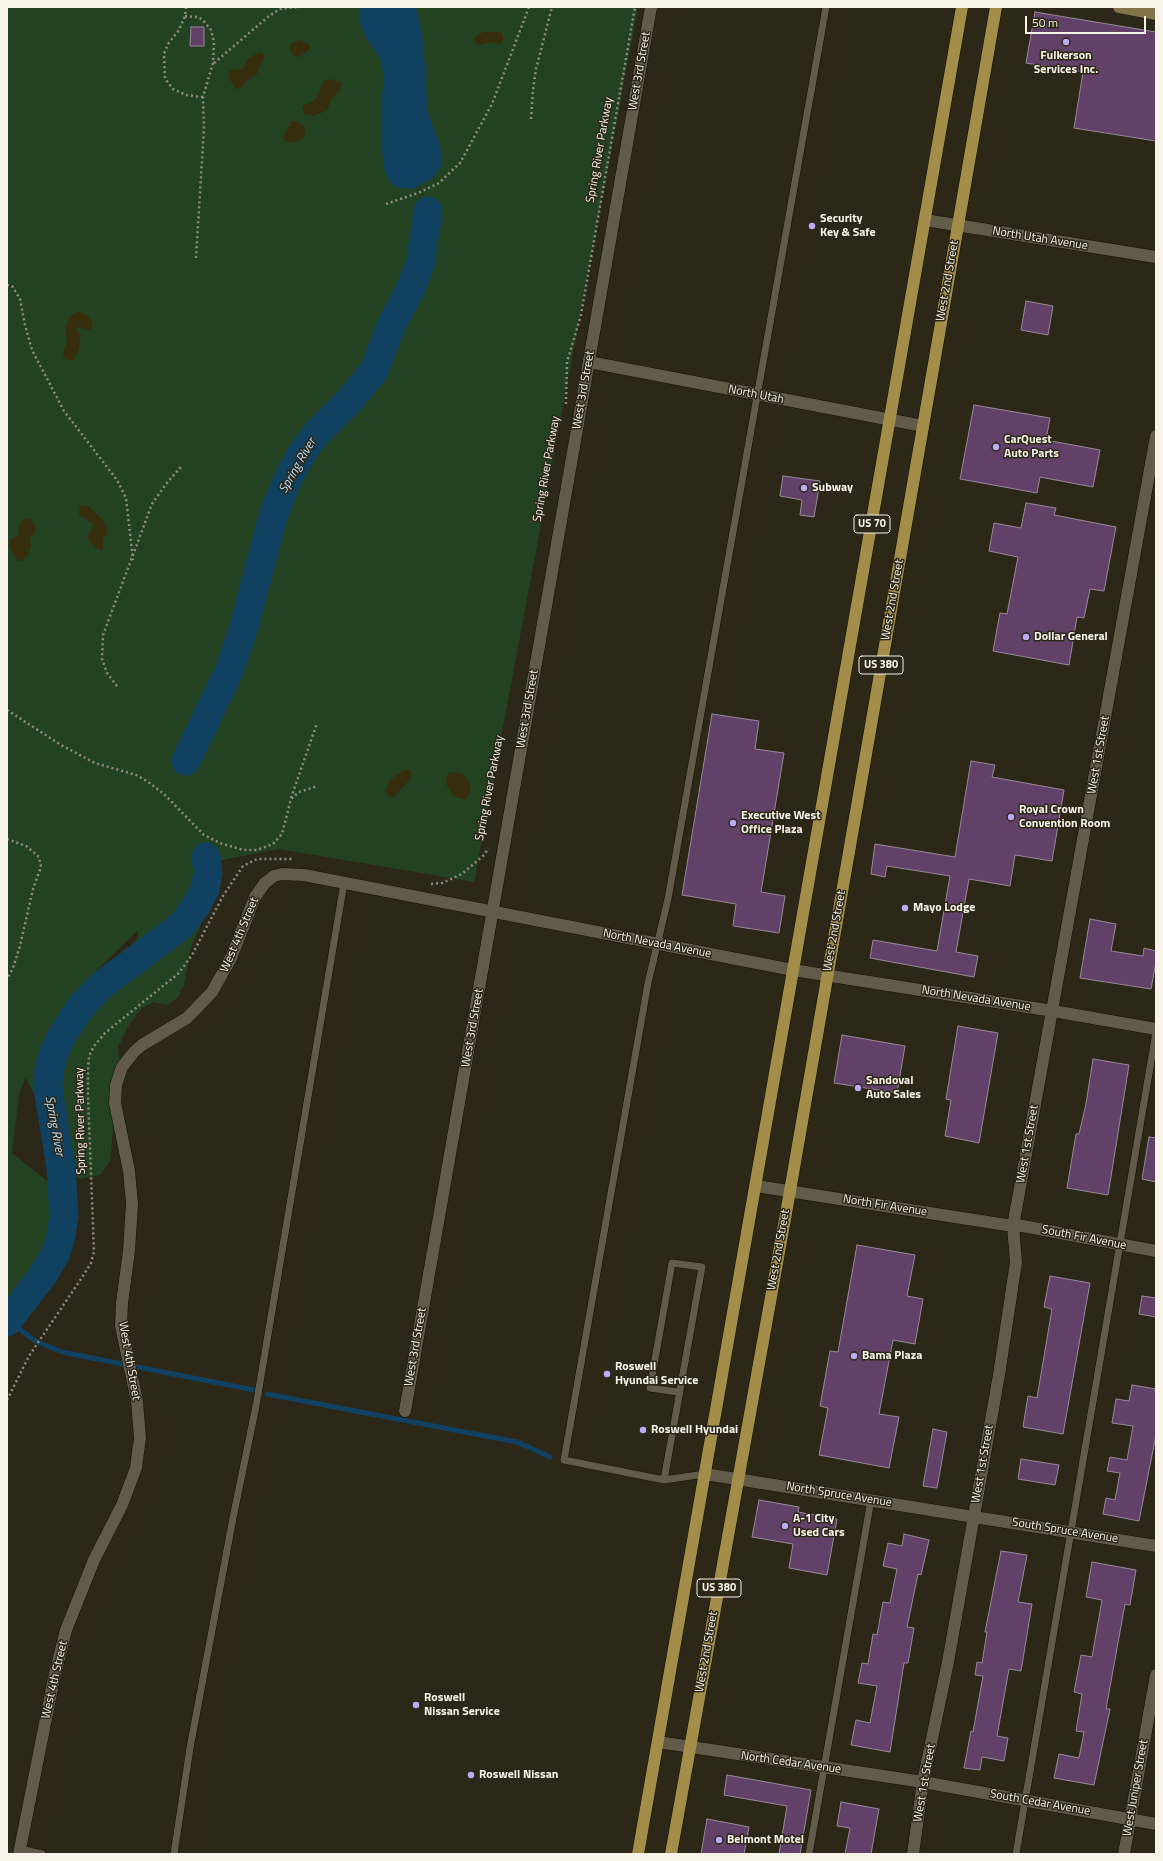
<!DOCTYPE html>
<style>
body{margin:0}
#map{position:relative;width:1163px;height:1861px;overflow:hidden;background:#2d2717;font-family:"Titillium Web",sans-serif}
canvas{display:block}
.frame{position:absolute;inset:0;border:8px solid #f7f3e9;pointer-events:none}
.scale{position:absolute;left:1025px;top:16px;width:121px;height:18px;box-sizing:border-box;border:2px solid #f7f3e9;border-top:0;padding-left:5px;font-size:12px;line-height:14px;white-space:nowrap;color:#f7f3e9;-webkit-text-stroke:3px #2d2717;paint-order:stroke}
</style>
<div id="map">
<canvas width="1163" height="1861"></canvas>
<div class="frame"></div>
<div class="scale">50 m</div>
</div>
<script>
const ctx = document.querySelector('canvas').getContext('2d');
ctx.lineJoin = 'round';
function fill(path, color) { ctx.fillStyle = color; ctx.fill(path, 'evenodd'); }
const shape = rows => new Path2D(rows.map(r => 'M' + r).join(''));
function strokePath(path, color, width, dash) { ctx.strokeStyle = color; ctx.lineWidth = width; ctx.lineCap = dash ? 'butt' : 'round'; ctx.setLineDash(dash || []); ctx.stroke(path); }
function drawText(font, color, halo, rows, align = 'center') {
  ctx.font = font + ' "Titillium Web",sans-serif'; ctx.lineWidth = 3; ctx.setLineDash([]); ctx.textBaseline = 'middle'; ctx.strokeStyle = halo; ctx.fillStyle = color; for (const [text, x, y, turn = 0] of rows) {
    ctx.save(); ctx.translate(x, y); ctx.rotate((+turn || 0) * Math.PI / 180); ctx.textAlign = isNaN(turn) ? turn : align; if (halo) ctx.strokeText(text, 0, 0); ctx.fillText(text, 0, 0); ctx.restore();
  }
}
fill(shape([
 [7,7,638,7,474,882,279,849,218,861,195,881,193,899,200,913,201,925,191,948,184,985,177,999,166,1005,153,1002,141,1009,129,1025,118,1047,121,1077,114,1119,110,1161,100,1175,81,1179,70,1174,64,1158,62,1140,25,1078,19,1095,12,1153,52,1185,60,1198,67,1222,67,1241,61,1263,43,1287,30,1296,12,1300,7,1305],
 [138,930,138,936,129,949,116,965,96,983,80,987]
]), '#224221');
fill(shape([
 [483,32,500,32,503,35,503,40,501,44,490,42,478,45,475,42,474,38],
 [302,40,303,42,310,45,310,49,299,57,294,56,289,49,290,45,293,42],
 [259,52,265,55,264,60,260,66,257,74,245,82,242,88,238,89,235,88,228,76,229,71,236,69,242,70,248,59],
 [329,79,341,82,340,90,330,100,328,110,314,116,304,114,302,106,312,102,317,97,324,81],
 [292,121,296,121,305,126,305,133,303,138,299,141,288,143,284,140,284,135],
 [78,311,87,315,93,323,91,329,89,330,78,327,77,330,80,336,79,349,74,360,70,361,64,358,63,353,67,343,65,328,70,317],
 [80,505,90,507,104,522,107,529,107,534,103,538,103,550,96,548,89,540,88,536,93,527,92,523,79,515],
 [26,519,31,519,36,528,35,532,30,538,31,546,28,555,22,561,18,561,10,548,9,540,18,536,19,527,21,522],
 [404,770,410,770,412,777,394,797,389,796,385,791,387,786,390,780],
 [456,772,462,773,468,779,471,787,467,799,460,799,453,795,446,784,446,778,449,773]
]), '#372e0e');
fill(shape([
 [360,7,416,7,422,34,426,77,427,110,440,145,442,165,433,178,413,189,395,187,385,174,382,150,381,103,384,81,381,60,366,38,359,20]
]), '#104160');
strokePath(shape([
 [8,1320,35,1341,62,1352,254,1390],
 [267,1394,517,1442,550,1457]
]), '#104160', 5);
strokePath(shape([
 [186,761,230,669,244,627,274,513,288,479,302,453,316,434,349,401,374,371,392,324,410,290,420,265,428,211],
 [7,1322,43,1275,56,1253,61,1236,64,1216,61,1168,48,1089,49,1071,54,1052,64,1032,83,1004,103,984,182,925,196,906,205,889,208,873,206,857]
]), '#104160', 29);
const building = shape([
 [1035,12,1156,32,1156,141,1074,128,1083,72,1026,63,1035,12],
 [191,27,204,27,204,46,190,46,191,27],
 [1026,301,1053,306,1048,335,1021,330,1026,301],
 [974,405,1050,418,1046,440,1100,450,1093,487,1040,477,1037,493,960,479,974,405],
 [783,476,820,481,814,517,800,515,802,500,780,496,783,476],
 [1026,503,1056,508,1054,515,1116,527,1104,591,1090,589,1084,618,1077,617,1069,665,993,651,1000,613,1007,614,1018,557,989,551,994,523,1021,528,1026,503],
 [712,714,759,721,755,749,784,753,761,892,785,896,779,933,733,926,736,904,682,895,712,714],
 [971,761,995,765,992,777,1064,790,1052,861,1015,855,1010,886,969,879,956,952,978,956,974,977,870,958,873,940,937,951,950,876,887,866,885,877,871,874,875,844,955,857,971,761],
 [1090,919,1116,924,1111,951,1143,956,1144,948,1156,951,1156,962,1151,989,1080,978,1090,919],
 [958,1026,998,1033,979,1143,945,1136,951,1100,946,1099,958,1026],
 [842,1035,905,1046,897,1093,834,1083,842,1035],
 [1093,1059,1129,1065,1108,1195,1067,1188,1076,1134,1079,1134,1086,1104,1093,1059],
 [1149,1137,1156,1138,1156,1182,1142,1179,1149,1137],
 [857,1245,915,1255,907,1296,923,1299,915,1344,893,1340,879,1414,899,1417,889,1468,819,1455,828,1408,820,1406,830,1351,838,1352,857,1245],
 [1050,1276,1090,1283,1063,1434,1023,1427,1028,1396,1037,1398,1052,1309,1044,1307,1050,1276],
 [1142,1296,1156,1298,1156,1317,1139,1314,1142,1296],
 [1132,1385,1156,1389,1156,1435,1139,1521,1103,1514,1106,1498,1115,1500,1120,1473,1107,1471,1110,1457,1127,1460,1133,1426,1112,1423,1116,1399,1129,1401,1132,1385],
 [933,1429,947,1432,937,1488,923,1486,933,1429],
 [1021,1459,1059,1465,1055,1485,1018,1479,1021,1459],
 [759,1500,799,1507,798,1512,837,1519,827,1575,789,1568,793,1544,752,1537,759,1500],
 [904,1534,929,1540,921,1575,918,1574,907,1627,914,1628,908,1663,904,1663,890,1752,851,1745,856,1720,870,1723,877,1686,858,1683,862,1663,868,1664,873,1634,877,1635,883,1602,890,1603,897,1569,883,1566,888,1543,902,1546,904,1534],
 [1001,1551,1027,1555,1018,1602,1032,1604,1021,1671,1009,1669,997,1736,1008,1738,1004,1761,982,1757,980,1770,964,1768,971,1731,973,1732,983,1676,975,1675,977,1662,982,1663,987,1632,985,1632,1001,1551],
 [1092,1562,1136,1570,1130,1605,1125,1604,1106,1709,1110,1709,1094,1785,1054,1778,1059,1754,1079,1758,1084,1732,1076,1731,1082,1694,1074,1692,1081,1655,1092,1657,1102,1600,1086,1597,1092,1562],
 [727,1775,811,1790,800,1854,779,1854,787,1806,724,1795,727,1775],
 [841,1802,879,1809,871,1854,845,1854,850,1828,837,1826,841,1802],
 [707,1819,749,1827,744,1854,701,1854,707,1819]
]);
fill(building, '#624168');
strokePath(building, '#978a9a', 1);
const lane = shape([
 [678,1392,650,1388,672,1263,702,1267,664,1480,705,1474],
 [664,1480,564,1460,648,983,668,899,826,7],
 [20,1849,42,1854],
 [174,1854,190,1748,233,1518,256,1406,344,883],
 [809,1854,871,1500],
 [1016,1854,1156,1032]
]);
const street = shape([
 [925,220,1156,257],
 [589,362,923,426],
 [756,1186,1013,1226,1017,1225,1156,1251],
 [405,1411,651,7],
 [705,1474,1156,1546],
 [658,1742,923,1782,1156,1824],
 [19,1854,54,1678,66,1630,94,1560,122,1505,136,1468,138,1452,140,1438,137,1401,121,1326,122,1303,129,1251,132,1204,129,1171,115,1103,116,1085,122,1067,134,1052,142,1045,187,1018,212,992,231,958,255,897,265,883,274,876,282,874,304,875,793,970,1053,1011,1156,1029],
 [913,1854,923,1782,948,1662,999,1375,1016,1262,1013,1226,1156,436],
 [1124,1854,1156,1675]
]);
const secondary = shape([
 [1119,7,1156,14]
]);
const primary = shape([
 [638,1854,962,7],
 [671,1854,790,1191,996,7]
]);
strokePath(lane, '#150f03', 8);
strokePath(street, '#150f03', 13);
strokePath(secondary, '#150f03', 13);
strokePath(primary, '#150f03', 13);
strokePath(shape([
 [186,7,185,16,179,30,168,44,164,54,165,79,173,89,186,95,203,97],
 [185,16,198,17,203,20,211,30,214,42,213,63,203,97,204,128,196,258],
 [214,63,269,16,280,9,300,7],
 [531,119,533,90,536,69,552,7],
 [386,204,418,193,439,183,460,163,492,104,529,7],
 [7,285,12,286,20,299,25,325,32,350,64,411,117,480,126,498,133,560],
 [566,404,567,362,581,315,635,7],
 [117,686,107,673,102,659,103,635,152,504,166,484,181,467],
 [7,710,61,745,95,763,136,775,147,781,164,794,204,835,220,843,243,850,257,850,273,844,282,834,291,799,299,792,318,786],
 [291,798,317,723],
 [7,839,26,846,39,857,41,867,33,889,20,946,13,968,7,979],
 [431,884,442,883,462,874,485,854,488,848],
 [7,1400,29,1356,81,1279,91,1263,94,1252,88,1096,88,1070,89,1056,94,1046,105,1033,179,973,192,955,223,896,243,866,257,859,294,859]
]), '#928d80', 2.5, [2, 3]);
strokePath(lane, '#625b49', 7);
strokePath(street, '#625b49', 12);
strokePath(secondary, '#827448', 12);
strokePath(primary, '#a28e48', 12);
for (const [x, y, r, color] of [
 [1066,42,4,"#bbaaf6"],
 [812,226,4,"#bbaaf6"],
 [996,447,4,"#bbaaf6"],
 [804,488,4,"#bbaaf6"],
 [1026,637,4,"#bbaaf6"],
 [1011,817,4,"#bbaaf6"],
 [733,823,4,"#bbaaf6"],
 [905,908,4,"#bbaaf6"],
 [858,1088,4,"#bbaaf6"],
 [854,1356,4,"#bbaaf6"],
 [607,1374,4,"#bbaaf6"],
 [643,1430,4,"#bbaaf6"],
 [785,1526,4,"#bbaaf6"],
 [416,1705,4,"#bbaaf6"],
 [471,1775,4,"#bbaaf6"],
 [719,1840,4,"#bbaaf6"]
]) { const dot = new Path2D(); dot.arc(x, y, r, 0, 2 * Math.PI); ctx.fillStyle = color; ctx.fill(dot); strokePath(dot, '#2d2717', 1.5); }
for (const [x, y, w] of [
 [872,524,36],
 [881,665,44],
 [719,1588,44]
]) { const box = new Path2D(); box.roundRect(x - w / 2, y - 9, w, 18, 3); ctx.fillStyle = '#2d2717'; ctx.fill(box); strokePath(box, '#f7f3e9', 1); }
drawText('bold 11px', '#f7f3e9', null, [
 ["US 70",872,524],
 ["US 380",881,665],
 ["US 380",719,1588]
]);
drawText('bold 12px', '#f7f3e9', '#2d2717', [
 ["Fulkerson",1066,56,"center"],
 ["Services Inc.",1066,70,"center"],
 ["Security",820,219],
 ["Key & Safe",820,233],
 ["CarQuest",1004,440],
 ["Auto Parts",1004,454],
 ["Subway",812,488],
 ["Dollar General",1034,637],
 ["Royal Crown",1019,810],
 ["Convention Room",1019,824],
 ["Executive West",741,816],
 ["Office Plaza",741,830],
 ["Mayo Lodge",913,908],
 ["Sandoval",866,1081],
 ["Auto Sales",866,1095],
 ["Bama Plaza",862,1356],
 ["Roswell",615,1367],
 ["Hyundai Service",615,1381],
 ["Roswell Hyundai",651,1430],
 ["A-1 City",793,1519],
 ["Used Cars",793,1533],
 ["Roswell",424,1698],
 ["Nissan Service",424,1712],
 ["Roswell Nissan",479,1775],
 ["Belmont Motel",727,1840]
], 'left');
drawText('12px', '#f7f3e9', '#2d2717', [
 ["West 3rd Street",640,71,-80],
 ["Spring River Parkway",600,150,-80],
 ["North Utah Avenue",1040,239,9],
 ["West 2nd Street",948,281,-80],
 ["West 3rd Street",584,390,-80],
 ["North Utah",756,395,11],
 ["Spring River Parkway",547,469,-80],
 ["West 2nd Street",893,600,-80],
 ["West 3rd Street",528,709,-80],
 ["West 1st Street",1099,755,-80],
 ["Spring River Parkway",490,788,-79],
 ["West 2nd Street",835,931,-80],
 ["West 4th Street",240,935,-67],
 ["North Nevada Avenue",657,944,11],
 ["North Nevada Avenue",976,999,9],
 ["West 3rd Street",473,1028,-80],
 ["Spring River Parkway",81,1121,-91],
 ["West 1st Street",1028,1144,-80],
 ["North Fir Avenue",885,1206,9],
 ["South Fir Avenue",1084,1238,11],
 ["West 2nd Street",779,1250,-80],
 ["West 3rd Street",416,1347,-80],
 ["West 4th Street",129,1361,80],
 ["West 1st Street",983,1464,-80],
 ["North Spruce Avenue",839,1495,9],
 ["South Spruce Avenue",1065,1531,9],
 ["West 2nd Street",707,1652,-80],
 ["West 4th Street",55,1680,-77],
 ["North Cedar Avenue",791,1763,8],
 ["West 1st Street",925,1783,-80],
 ["West Juniper Street",1136,1788,-80],
 ["South Cedar Avenue",1040,1803,10]
]);
drawText('italic 13px', '#b5defe', '#2d2717', [
 ["Spring River",298,466,-60],
 ["Spring River",54,1126,80]
]);
</script>
